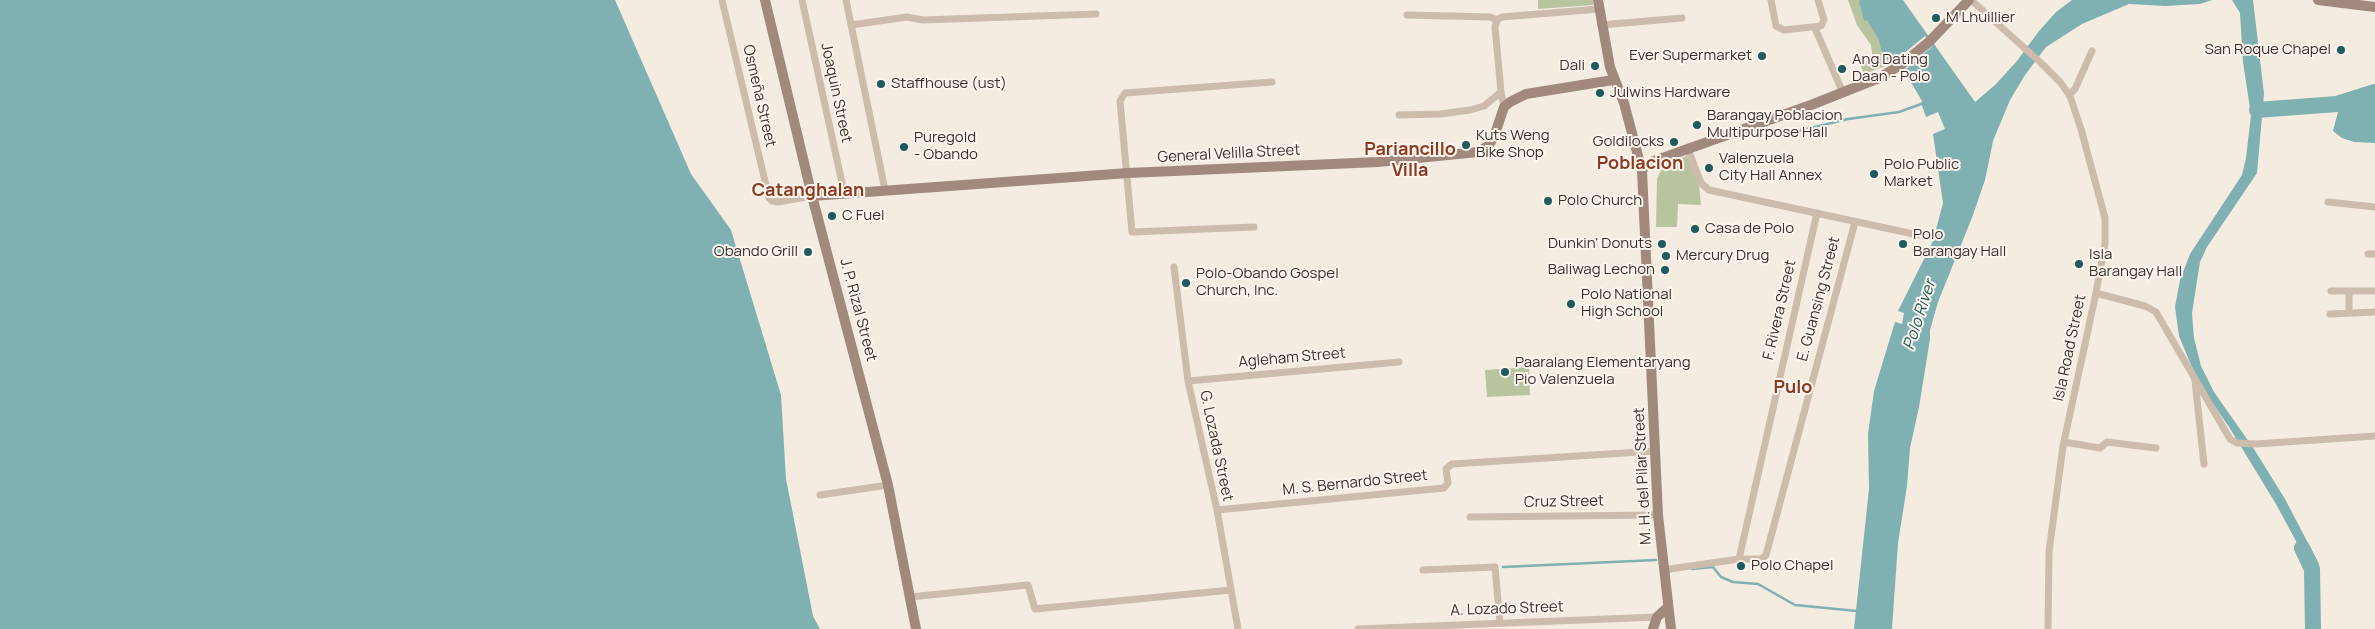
<!DOCTYPE html>
<meta charset="utf-8">
<style>
body{margin:0}
canvas{display:block;background:#f4ebe1}
</style>
<canvas width="2375" height="629"></canvas>
<script>
const ctx = document.querySelector('canvas').getContext('2d');
ctx.lineJoin = 'round';
function fill(path, color) { ctx.fillStyle = color; ctx.fill(path, 'evenodd'); }
const shape = rows => new Path2D(rows.map(r => 'M' + r).join(''));
function strokePath(path, color, width, dash) { ctx.strokeStyle = color; ctx.lineWidth = width; ctx.lineCap = dash ? 'butt' : 'round'; ctx.setLineDash(dash || []); ctx.stroke(path); }
function drawText(font, color, halo, rows, align = 'center') {
  ctx.font = font + ' Manrope,sans-serif'; ctx.lineWidth = 4; ctx.setLineDash([]); ctx.textBaseline = 'middle'; ctx.strokeStyle = halo; ctx.fillStyle = color; for (const [text, x, y, turn = 0] of rows) {
    ctx.save(); ctx.translate(x, y); ctx.rotate((+turn || 0) * Math.PI / 180); ctx.textAlign = isNaN(turn) ? turn : align; if (halo) ctx.strokeText(text, 0, 0); ctx.fillText(text, 0, 0); ctx.restore();
  }
}
fill(shape([
 [1538,0,1593,0,1593,5,1538,9],
 [1848,0,1862,0,1891,64,1864,74,1860,63,1873,59,1871,45,1857,25],
 [1687,156,1699,186,1701,205,1678,204,1677,227,1656,227,1657,179,1662,168,1667,163],
 [1529,367,1530,395,1487,397,1485,370]
]), '#b8c4a0');
fill(shape([
 [0,0,615,0,691,174,731,230,781,395,786,479,813,616,820,629,0,629],
 [1861,0,1903,0,1975,102,1995,85,2017,61,2039,31,2056,12,2072,0,2212,0,2200,4,2165,6,2129,4,2082,24,2046,47,2025,75,2010,100,1993,141,1985,180,1973,215,1938,302,1930,330,1930,339,1919,407,1910,448,1907,486,1898,543,1892,629,1854,629,1869,489,1868,434,1874,391,1895,322,1902,324,1904,313,1898,311,1933,241,1943,203,1933,134,1945,129,1938,112,1926,117,1921,103,1922,101,1912,84,1887,58,1883,58,1879,40,1867,20,1864,21,1859,1],
 [2232,0,2253,0,2264,94,2257,173,2207,247,2200,262,2192,313,2194,338,2201,366,2214,392,2254,449,2285,499,2319,564,2310,567,2276,504,2229,427,2207,395,2191,365,2179,336,2175,307,2180,280,2190,254,2242,175,2246,158,2251,115,2243,62,2240,13],
 [2375,92,2375,143,2354,142,2342,138,2333,131,2339,108,2337,104]
]), '#7fb0b2');
fill(shape([
 [1925,36,1933,46,1906,69,1897,59]
]), '#f4ebe1');
strokePath(shape([
 [1794,132,1848,119,1899,112,1924,103],
 [1503,567,1656,560],
 [1692,569,1713,567,1721,577,1733,582,1758,584,1795,605,1857,611]
]), '#7fb0b2', 2.5);
strokePath(shape([
 [2257,110,2337,104,2375,92],
 [2302,548,2312,569,2313,629]
]), '#7fb0b2', 16);
strokePath(shape([
 [722,0,769,198,772,201,778,202,812,196],
 [802,0,844,192],
 [846,0,885,190],
 [1771,0,1776,26,1784,30,1821,26,1824,20,1818,0],
 [1971,0,2040,62,2060,82,2070,96,2081,129,2105,218,2105,243,2096,293,2063,446,2049,552,2048,629],
 [1407,15,1490,17,1497,20],
 [1497,20,1502,17,1599,9],
 [1497,20,1495,27,1501,92,1504,107],
 [851,25,907,17,923,20,1096,14],
 [1601,25,1682,18],
 [1815,28,1843,93],
 [2069,95,2075,89,2092,51],
 [1399,115,1441,114,1470,110,1484,106,1501,92],
 [1688,149,1701,183,1709,190,1918,235],
 [2328,202,2375,207],
 [1254,227,1132,232,1120,101,1125,93,1272,82],
 [2368,254,2375,254],
 [1174,267,1188,381,1217,510,1238,629],
 [2331,291,2375,291],
 [2349,291,2349,313],
 [2096,293,2145,306,2156,312,2230,439,2237,443,2256,444,2375,436],
 [2330,314,2375,312],
 [1188,381,1399,362],
 [2195,381,2204,464],
 [2064,442,2100,448,2107,442,2156,448],
 [820,495,888,485],
 [1217,510,1444,488,1448,483,1446,469,1452,464,1656,451],
 [1470,517,1658,515],
 [1739,559,1817,213],
 [1423,570,1495,567,1500,623],
 [1663,570,1739,559,1761,559,1766,555,1855,222],
 [910,597,1028,585,1035,609,1231,590],
 [1358,629,1657,617]
]), '#cdbbac', 7);
strokePath(shape([
 [765,0,812,196,888,485,916,629],
 [1598,0,1610,67,1624,103,1642,171,1658,515,1671,629],
 [2318,0,2375,7],
 [1642,171,1644,167,1654,161,1811,105,1879,78,1902,64,1929,42,1969,0],
 [812,196,1128,173,1378,162,1478,152,1488,146,1494,137,1504,107,1510,102,1526,94,1613,80],
 [1653,629,1657,617,1668,607]
]), '#a18a7d', 10);
for (const [x, y, r, color] of [
 [1936,18,5,"#1f5a5e"],
 [2341,50,5,"#1f5a5e"],
 [1762,56,5,"#1f5a5e"],
 [1595,66,5,"#1f5a5e"],
 [1842,69,5,"#1f5a5e"],
 [881,84,5,"#1f5a5e"],
 [1600,93,5,"#1f5a5e"],
 [1697,125,5,"#1f5a5e"],
 [1674,142,5,"#1f5a5e"],
 [1466,145,5,"#1f5a5e"],
 [904,147,5,"#1f5a5e"],
 [1709,168,5,"#1f5a5e"],
 [1874,174,5,"#1f5a5e"],
 [1548,201,5,"#1f5a5e"],
 [832,216,5,"#1f5a5e"],
 [1695,229,5,"#1f5a5e"],
 [1662,244,5,"#1f5a5e"],
 [1903,244,5,"#1f5a5e"],
 [808,252,5,"#1f5a5e"],
 [1666,256,5,"#1f5a5e"],
 [2079,264,5,"#1f5a5e"],
 [1665,270,5,"#1f5a5e"],
 [1186,283,5,"#1f5a5e"],
 [1571,304,5,"#1f5a5e"],
 [1505,372,5,"#1f5a5e"],
 [1741,566,5,"#1f5a5e"]
]) { const dot = new Path2D(); dot.arc(x, y, r, 0, 2 * Math.PI); ctx.fillStyle = color; ctx.fill(dot); strokePath(dot, '#fbf5ee', 2); }
drawText('15px', '#3b302b', '#fbf5ee', [
 ["M Lhuillier",1946,18],
 ["San Roque Chapel",2331,50,"right"],
 ["Ever Supermarket",1752,56,"right"],
 ["Ang Dating",1852,60],
 ["Daan - Polo",1852,77],
 ["Dali",1585,66,"right"],
 ["Staffhouse (ust)",891,84],
 ["Julwins Hardware",1610,93],
 ["Barangay Poblacion",1707,116],
 ["Multipurpose Hall",1707,133],
 ["Kuts Weng",1476,136],
 ["Bike Shop",1476,153],
 ["Puregold",914,138],
 ["- Obando",914,155],
 ["Goldilocks",1664,142,"right"],
 ["Valenzuela",1719,159],
 ["City Hall Annex",1719,176],
 ["Polo Public",1884,165],
 ["Market",1884,182],
 ["Polo Church",1558,201],
 ["C Fuel",842,216],
 ["Casa de Polo",1705,229],
 ["Polo",1913,235],
 ["Barangay Hall",1913,252],
 ["Dunkin' Donuts",1652,244,"right"],
 ["Obando Grill",798,252,"right"],
 ["Isla",2089,255],
 ["Barangay Hall",2089,272],
 ["Mercury Drug",1676,256],
 ["Baliwag Lechon",1655,270,"right"],
 ["Polo-Obando Gospel",1196,274],
 ["Church, Inc.",1196,291],
 ["Polo National",1581,295],
 ["High School",1581,312],
 ["Paaralang Elementaryang",1515,363],
 ["Pio Valenzuela",1515,380],
 ["Polo Chapel",1751,566]
], 'left');
drawText('15px', '#3b302b', '#fbf5ee', [
 ["Joaquin Street",836,93,78],
 ["Osmeña Street",759,96,77],
 ["General Velilla Street",1229,154,-3],
 ["E. Guansing Street",1819,299,-75],
 ["J. P. Rizal Street",858,310,75],
 ["F. Rivera Street",1780,310,-77],
 ["Isla Road Street",2070,348,-78],
 ["Agleham Street",1292,358,-5],
 ["G. Lozada Street",1216,446,78],
 ["M. H. del Pilar Street",1643,476,-93],
 ["M. S. Bernardo Street",1355,483,-6],
 ["Cruz Street",1564,502,-1],
 ["A. Lozado Street",1507,609,-2]
]);
drawText('italic 16px', '#1f5a5e', '#fbf5ee', [
 ["Polo River",1920,315,-72]
]);
drawText('bold 18px', '#8c3b22', '#fbf5ee', [
 ["Pariancillo",1410,150],
 ["Villa",1410,171],
 ["Poblacion",1640,164],
 ["Catanghalan",808,191],
 ["Pulo",1793,388]
]);
</script>
